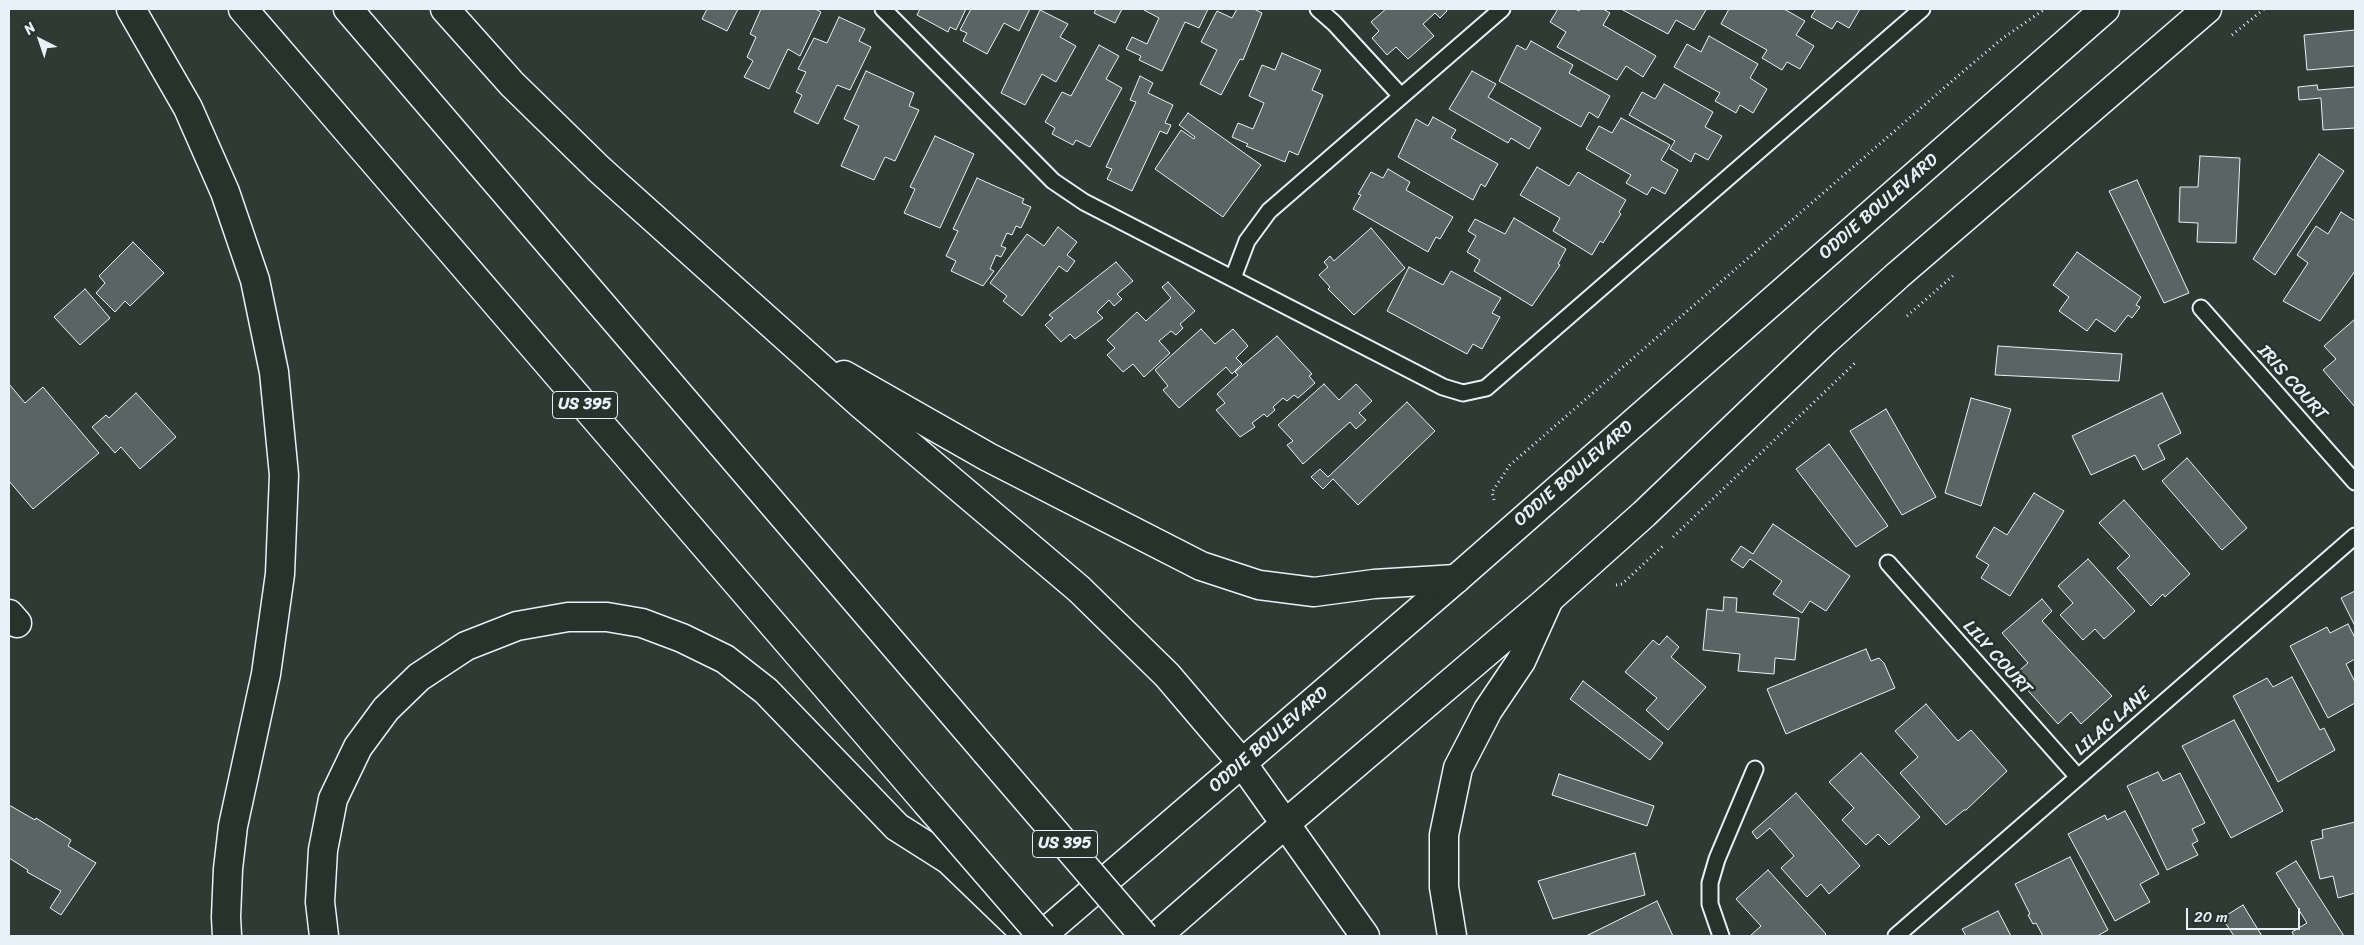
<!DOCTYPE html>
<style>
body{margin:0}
#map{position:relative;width:2364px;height:945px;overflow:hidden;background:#2e3b35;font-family:Sriracha,sans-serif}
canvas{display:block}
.frame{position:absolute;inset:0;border:10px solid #e8f1f8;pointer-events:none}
.north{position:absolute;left:15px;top:15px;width:50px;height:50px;-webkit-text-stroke:4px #26332d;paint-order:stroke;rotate:319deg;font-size:14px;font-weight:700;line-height:20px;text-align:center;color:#e8f1f8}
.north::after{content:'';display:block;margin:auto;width:18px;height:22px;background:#e8f1f8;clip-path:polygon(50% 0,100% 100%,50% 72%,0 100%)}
.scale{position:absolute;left:2186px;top:908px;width:114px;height:22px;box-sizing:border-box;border:2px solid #e8f1f8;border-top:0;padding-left:6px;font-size:15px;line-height:18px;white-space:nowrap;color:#e8f1f8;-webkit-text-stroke:4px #26332d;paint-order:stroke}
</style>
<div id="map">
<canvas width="2364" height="945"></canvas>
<div class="frame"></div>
<div class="north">N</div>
<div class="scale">20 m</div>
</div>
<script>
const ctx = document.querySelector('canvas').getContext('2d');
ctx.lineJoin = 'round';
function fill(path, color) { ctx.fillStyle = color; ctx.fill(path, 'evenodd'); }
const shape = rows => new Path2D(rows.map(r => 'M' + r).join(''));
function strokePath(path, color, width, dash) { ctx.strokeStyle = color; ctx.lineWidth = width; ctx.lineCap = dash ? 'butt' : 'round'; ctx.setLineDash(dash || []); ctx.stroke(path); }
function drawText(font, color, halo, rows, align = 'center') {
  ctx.font = font + ' Sriracha,sans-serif'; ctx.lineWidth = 5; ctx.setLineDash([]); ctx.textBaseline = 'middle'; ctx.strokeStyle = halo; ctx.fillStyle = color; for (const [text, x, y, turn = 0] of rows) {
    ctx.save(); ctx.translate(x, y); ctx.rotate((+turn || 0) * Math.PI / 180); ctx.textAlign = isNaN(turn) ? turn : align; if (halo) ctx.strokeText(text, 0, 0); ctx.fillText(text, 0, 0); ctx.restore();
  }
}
const building = shape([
 [707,9,738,9,727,31,702,19,707,9],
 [761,9,815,9,821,12,800,56,788,49,769,89,744,77,753,61,747,57,756,37,750,34,761,9],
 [920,9,966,9,956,30,950,27,948,32,917,15,920,9],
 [971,9,1030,9,1019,31,1004,23,987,54,963,41,967,33,960,30,971,9],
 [1096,9,1122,9,1115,23,1094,13,1096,9],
 [1145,9,1208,9,1199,28,1185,22,1162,71,1139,60,1141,56,1126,49,1132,37,1147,44,1159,18,1144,10,1145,9],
 [1237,9,1254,9,1262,13,1243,60,1240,59,1221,95,1200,84,1217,50,1201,42,1217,11,1232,18,1237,9],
 [1386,9,1445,9,1447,11,1440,18,1435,13,1423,24,1434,36,1408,59,1396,47,1387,55,1372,38,1379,31,1371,22,1386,9],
 [1558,9,1575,9,1579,11,1580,9,1603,9,1610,13,1603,25,1656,56,1643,77,1626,66,1617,80,1557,47,1566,32,1550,22,1558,9],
 [1621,9,1705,9,1706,10,1694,30,1676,20,1668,34,1621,9],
 [1729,9,1784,9,1805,21,1796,35,1814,46,1800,69,1787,62,1782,70,1762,58,1767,50,1721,24,1729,9],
 [1816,9,1860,9,1849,28,1837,21,1832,29,1811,17,1816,9],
 [1040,10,1068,24,1060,37,1076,46,1056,82,1042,74,1025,105,1001,93,1040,10],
 [839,17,865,29,859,41,871,47,850,90,837,85,818,124,794,112,802,95,796,92,806,72,798,69,814,38,827,43,839,17],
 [2355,30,2355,66,2307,70,2304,35,2355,30],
 [1709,36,1758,64,1750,78,1767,89,1753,113,1740,105,1736,113,1715,101,1720,93,1674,67,1687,44,1701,52,1709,36],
 [1531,41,1573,65,1569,73,1610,96,1598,118,1589,112,1581,127,1499,81,1517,45,1526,50,1531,41],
 [1099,45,1119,56,1106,79,1122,88,1090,147,1076,140,1073,145,1052,134,1055,128,1045,122,1062,92,1071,96,1099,45],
 [1282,53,1321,70,1312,90,1323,95,1298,155,1289,151,1285,162,1246,146,1248,144,1232,137,1238,123,1253,129,1264,103,1249,96,1262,65,1275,70,1282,53],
 [866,71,914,93,909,106,919,110,895,161,885,157,874,180,841,166,859,126,844,119,866,71],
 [1472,71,1496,84,1488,97,1541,128,1529,149,1511,138,1508,143,1449,109,1472,71],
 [1140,76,1153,83,1148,93,1173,105,1165,123,1171,125,1167,134,1160,131,1132,191,1107,179,1112,169,1106,167,1136,102,1130,100,1140,76],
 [1664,84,1713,112,1705,127,1722,136,1708,160,1695,153,1691,162,1670,149,1675,141,1629,115,1642,92,1655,99,1664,84],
 [2317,85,2318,90,2355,87,2355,128,2323,130,2321,98,2299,100,2298,87,2317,85],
 [1188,113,1261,165,1223,217,1155,169,1181,130,1194,139,1195,137,1179,125,1188,113],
 [1433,117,1456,130,1451,138,1498,164,1485,187,1481,184,1473,200,1398,157,1416,119,1428,126,1433,117],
 [1621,118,1670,145,1661,160,1678,170,1665,194,1652,187,1647,195,1626,183,1631,175,1586,149,1599,126,1612,133,1621,118],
 [935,136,974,154,940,228,904,213,915,189,910,187,935,136],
 [2319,154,2344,171,2275,275,2253,259,2319,154],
 [2200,156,2240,158,2236,243,2197,242,2198,223,2179,222,2180,187,2198,187,2200,156],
 [1537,167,1569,186,1578,172,1626,200,1619,212,1621,214,1603,243,1600,241,1592,255,1553,231,1560,218,1520,195,1537,167],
 [1388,169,1410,182,1406,190,1453,217,1440,239,1436,237,1428,252,1353,209,1361,195,1358,194,1371,172,1383,178,1388,169],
 [977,178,1024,199,1022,203,1031,207,1021,228,1016,226,1012,235,1007,233,1001,246,1006,248,1001,257,996,255,990,269,994,271,983,286,951,271,956,261,946,256,958,231,953,229,977,178],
 [2137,180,2189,293,2164,303,2109,191,2137,180],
 [2341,212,2355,221,2355,271,2320,321,2283,301,2308,263,2297,255,2316,226,2328,234,2341,212],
 [1514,218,1566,249,1558,264,1560,265,1532,306,1474,271,1480,260,1467,252,1476,236,1468,231,1475,219,1505,234,1514,218],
 [1058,227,1077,242,1067,255,1075,261,1067,272,1059,266,1022,316,1003,301,1007,296,990,283,1027,234,1044,246,1058,227],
 [1371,228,1405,268,1354,315,1328,289,1330,287,1319,275,1328,267,1324,262,1330,256,1334,261,1371,228],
 [133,242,164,273,130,306,125,301,115,312,96,293,105,283,99,276,133,242],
 [2077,252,2141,297,2136,305,2140,307,2132,318,2128,315,2115,332,2096,319,2087,331,2059,311,2069,297,2053,285,2077,252],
 [1116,262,1133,281,1117,294,1122,299,1114,306,1109,300,1097,312,1103,318,1075,339,1070,334,1061,342,1045,325,1053,318,1049,315,1116,262],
 [1409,267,1443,285,1451,271,1501,298,1492,313,1500,317,1482,349,1473,344,1467,354,1387,311,1409,267],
 [1168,282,1195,311,1180,324,1183,328,1176,335,1171,331,1159,341,1170,353,1144,377,1133,364,1123,372,1107,355,1115,348,1107,340,1137,312,1146,321,1171,298,1162,287,1168,282],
 [85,289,110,318,80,345,54,317,85,289],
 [2355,319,2355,407,2323,370,2336,359,2324,346,2355,319],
 [1201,329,1215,344,1233,329,1248,346,1236,358,1242,364,1232,374,1226,367,1179,408,1163,390,1168,386,1155,370,1201,329],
 [1277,336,1312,374,1309,376,1315,383,1298,398,1294,395,1287,401,1283,398,1273,407,1275,410,1267,417,1264,414,1252,423,1255,427,1240,437,1216,410,1225,403,1217,394,1238,375,1235,372,1277,336],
 [1998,346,2122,354,2119,381,1995,375,1998,346],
 [9,384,25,403,43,387,99,453,33,509,9,481,9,384],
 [1324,384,1339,400,1356,384,1372,401,1359,413,1366,420,1356,429,1350,422,1303,464,1287,445,1293,441,1278,425,1324,384],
 [136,393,176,437,140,469,121,447,115,453,92,427,106,415,109,418,136,393],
 [2162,393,2181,433,2158,445,2165,459,2143,470,2135,455,2091,475,2072,436,2162,393],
 [1971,398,2011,409,1981,506,1945,493,1971,398],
 [1407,402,1435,431,1358,505,1333,479,1323,489,1311,477,1320,469,1328,477,1407,402],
 [1886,409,1936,497,1902,515,1850,431,1886,409],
 [1829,444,1888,526,1856,547,1796,469,1829,444],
 [2187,458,2247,528,2222,550,2162,481,2187,458],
 [2034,493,2064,511,2010,596,1981,578,1989,565,1976,557,1994,527,2007,535,2034,493],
 [2124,500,2190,574,2165,597,2163,594,2151,606,2117,568,2130,556,2099,523,2124,500],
 [1773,524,1850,576,1826,611,1810,601,1802,613,1773,594,1782,581,1750,559,1743,568,1731,560,1741,546,1753,554,1773,524],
 [2088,559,2135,611,2104,639,2095,629,2083,640,2060,615,2073,603,2058,586,2088,559],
 [2355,591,2355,626,2341,598,2355,591],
 [1724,597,1737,598,1736,612,1799,618,1795,660,1775,658,1774,674,1738,671,1740,654,1703,650,1707,609,1723,611,1724,597],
 [2042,599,2052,611,2042,621,2112,696,2081,724,2071,712,2058,724,2014,675,2028,663,2002,633,2042,599],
 [2348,624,2355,638,2355,659,2346,664,2355,682,2355,703,2328,718,2290,646,2327,627,2330,633,2348,624],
 [1667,636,1679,647,1671,657,1706,687,1668,730,1646,710,1657,698,1625,672,1653,640,1659,645,1667,636],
 [1866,649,1871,661,1879,658,1884,663,1895,688,1786,734,1767,689,1866,649],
 [2292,677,2320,730,2324,728,2335,750,2278,782,2233,696,2267,678,2273,687,2292,677],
 [1583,681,1663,743,1650,760,1570,699,1583,681],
 [1926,704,1958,741,1971,730,2007,771,1966,810,1964,810,1946,825,1900,773,1918,757,1895,731,1926,704],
 [2234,720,2283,811,2231,838,2182,746,2234,720],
 [1861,753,1920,817,1889,845,1878,834,1866,845,1842,820,1854,808,1829,782,1861,753],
 [2158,772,2163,781,2180,773,2205,823,2192,829,2198,841,2192,844,2198,855,2167,870,2127,786,2158,772],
 [1559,774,1654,806,1647,826,1552,795,1559,774],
 [1796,793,1860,866,1829,894,1821,884,1807,897,1781,868,1794,856,1770,828,1757,839,1752,832,1796,793],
 [9,805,35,820,36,818,71,840,68,846,96,863,61,915,50,908,61,891,27,872,28,870,9,858,9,805],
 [2125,811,2159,874,2140,884,2150,902,2115,921,2068,834,2105,815,2107,820,2125,811],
 [2355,822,2355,893,2338,898,2333,876,2320,879,2311,841,2323,838,2322,830,2355,822],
 [1635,853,1645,895,1553,919,1538,881,1635,853],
 [2070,857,2108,930,2097,936,2043,936,2036,923,2033,924,2028,915,2030,914,2015,884,2070,857],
 [2296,861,2344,936,2294,936,2292,932,2307,923,2276,873,2296,861],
 [1768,870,1826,934,1824,936,1750,936,1761,926,1736,899,1768,870],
 [1657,901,1673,936,1586,936,1657,901],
 [2243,905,2262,936,2234,936,2222,918,2243,905],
 [1998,911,2011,936,1966,936,1962,929,1998,911]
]);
fill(building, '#596563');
strokePath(building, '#e8f1f8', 1);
const service = shape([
 [883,9,1053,181,1084,202,1443,387,1463,393,1486,388,1922,9],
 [1318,9,1334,23,1401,96],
 [1233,278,1247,241,1269,211,1502,9],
 [2201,308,2355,482],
 [1888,563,2078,777],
 [1721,936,1710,904,1710,883,1717,859,1755,769],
 [1896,936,2355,536]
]);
const minor = shape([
 [9,614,17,623]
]);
const secondary = shape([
 [1041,936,1456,579,2105,9],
 [1157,936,1285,824,1549,599,1644,514,1826,340,1898,275,2207,9]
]);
const motorway = shape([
 [131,9,188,108,225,192,255,280,274,372,284,475,280,574,266,674,233,826,228,869,226,917,227,936],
 [243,9,926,802],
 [348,9,986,752],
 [445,9,512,84,600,170,862,405,1079,589,1167,675,1242,763,1365,936],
 [844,375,988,457,1201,566,1259,585,1314,592,1374,584,1456,579],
 [324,936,320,902,323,850,333,799,358,747,386,709,419,677,466,646,517,626,568,617,607,617,642,623,682,638,725,659,766,691,897,827,949,860,1028,936],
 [1452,936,1444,887,1444,835,1458,768,1488,710,1521,661,1549,599]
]);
strokePath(service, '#e8f1f8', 19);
strokePath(minor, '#e8f1f8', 31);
strokePath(secondary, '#e8f1f8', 31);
strokePath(motorway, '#e8f1f8', 31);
strokePath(shape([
 [2232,35,2264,9],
 [1907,316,1955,274],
 [1494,500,1492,492,1510,465,1959,75,2003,38,2045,9],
 [1673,537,1856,362],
 [1616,585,1622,584,1664,545]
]), '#e8f1f8', 3, [1, 4]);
strokePath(service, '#26332d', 15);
strokePath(minor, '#26332d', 28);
strokePath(secondary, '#26332d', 28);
strokePath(motorway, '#26332d', 28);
const motorwayBridge = shape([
 [986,752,1144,936],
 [926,802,1042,936]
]);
strokePath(motorwayBridge, '#e8f1f8', 31, []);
strokePath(motorwayBridge, '#26332d', 28);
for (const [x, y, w] of [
 [585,405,65],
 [1065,844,65]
]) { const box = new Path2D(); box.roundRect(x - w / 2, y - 13.5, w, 27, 4); ctx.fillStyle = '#26332d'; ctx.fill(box); strokePath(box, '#e8f1f8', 1); }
drawText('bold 16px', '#e8f1f8', null, [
 ["US 395",585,405],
 ["US 395",1065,844]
]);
drawText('18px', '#e8f1f8', '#26332d', [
 ["ODDIE BOULEVARD",1879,207,-41],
 ["IRIS COURT",2292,383,48],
 ["ODDIE BOULEVARD",1574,474,-41],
 ["LILY COURT",1997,658,48],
 ["LILAC LANE",2113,722,-41],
 ["ODDIE BOULEVARD",1269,740,-41]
]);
</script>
